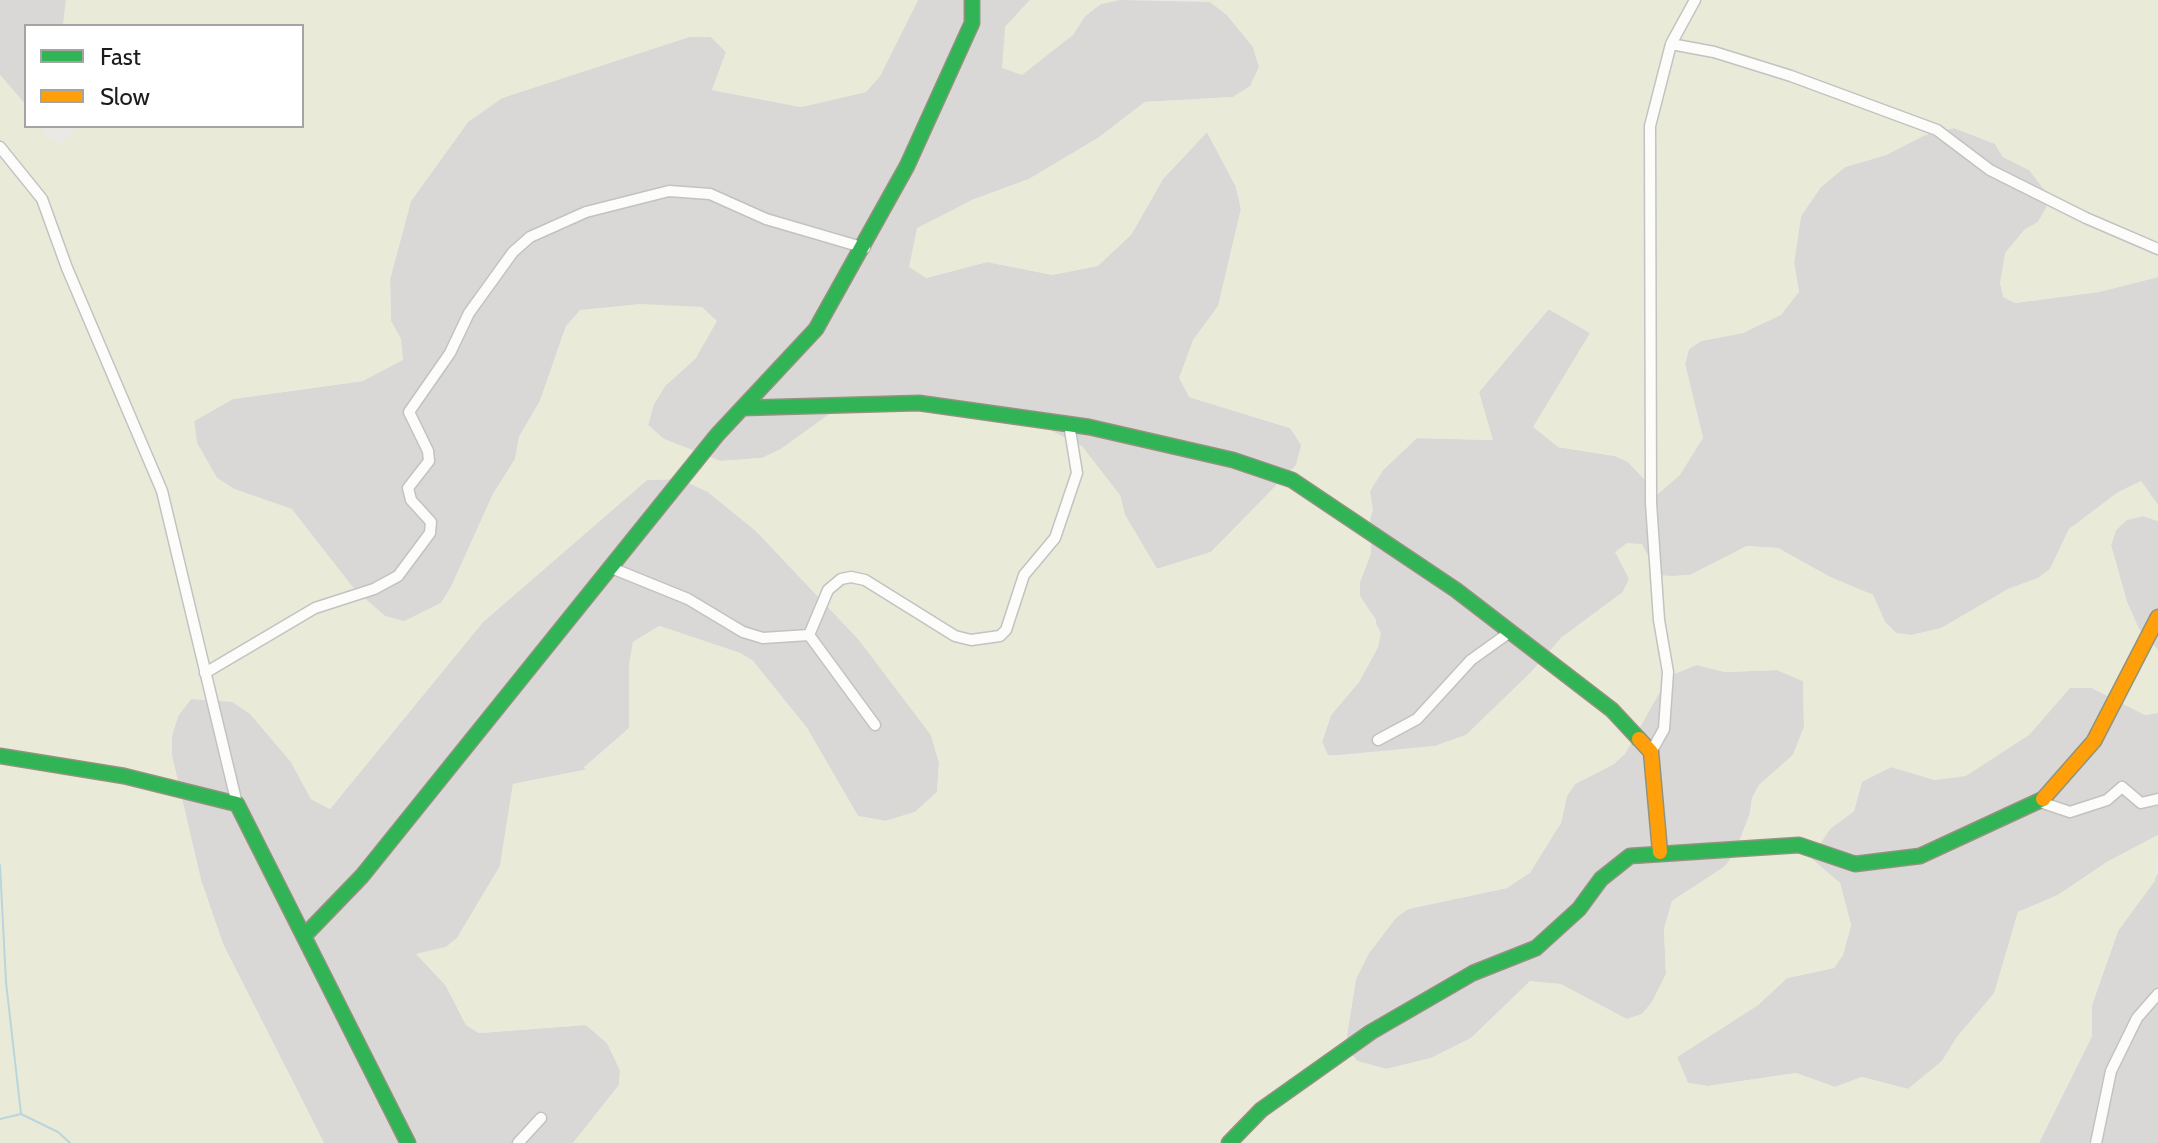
<!DOCTYPE html>
<style>
body{margin:0}
#map{position:relative;width:2158px;height:1143px;overflow:hidden;background:#eae9e5;font-family:Cabin,sans-serif}
canvas{display:block}
.legend{position:absolute;left:24px;top:24px;width:280px;height:104px;box-sizing:border-box;background:#fff;border:2px solid #a4a4a4;margin:0;padding:10px 14px;list-style:none;font-size:24px;color:#1c1c1c}
.legend li{display:flex;align-items:center;gap:16px;height:40px}
.legend b{width:40px;border:2px solid #a4a4a4}
</style>
<div id="map">
<canvas width="2158" height="1143"></canvas>
<ul class="legend">
<li><b style="height:10px;background:#30b455"></b>Fast</li>
<li><b style="height:10px;background:#ff9f0a"></b>Slow</li>
</ul>
</div>
<script>
const ctx = document.querySelector('canvas').getContext('2d');
ctx.lineJoin = 'round';
function fill(path, color) { ctx.fillStyle = color; ctx.fill(path, 'evenodd'); }
const shape = rows => new Path2D(rows.map(r => 'M' + r).join(''));
function strokePath(path, color, width, dash) { ctx.strokeStyle = color; ctx.lineWidth = width; ctx.lineCap = dash ? 'butt' : 'round'; ctx.setLineDash(dash || []); ctx.stroke(path); }
fill(shape([
 [0,0,66,0,63,26,26,26,26,105,0,75],
 [918,0,1030,0,1005,27,1073,35,1085,16,1101,4,1119,0,1210,2,1227,15,1253,47,1259,67,1251,86,1233,97,1145,102,1098,138,1029,179,972,200,926,278,987,262,1053,275,1131,235,1163,179,1207,132,1236,187,1241,209,1218,307,1193,340,1189,397,1290,428,1302,445,1296,465,1211,552,1157,569,1125,515,1120,495,846,402,781,449,762,458,720,461,664,439,648,425,654,404,665,386,696,358,566,326,540,401,519,437,515,459,493,494,451,587,441,603,405,622,385,616,355,590,291,509,234,489,217,478,197,443,194,421,233,399,363,381,401,339,391,321,390,279,411,201,468,122,502,98,689,37,711,37,726,52,712,90,801,107,866,92,880,76],
 [1954,128,1995,144,2003,157,2029,170,2047,193,2046,208,2038,222,2024,230,2015,303,2099,292,2158,277,2158,505,2141,481,2069,529,2050,569,2038,578,2008,589,1941,629,1911,635,1896,633,1885,622,1873,595,1830,577,1778,548,1747,546,1690,575,1629,579,1623,592,1561,638,1532,672,1466,735,1435,746,1328,756,1322,742,1331,715,1359,682,1378,647,1376,620,1360,596,1360,582,1371,553,1370,491,1383,470,1417,438,1492,440,1479,392,1549,309,1590,333,1558,447,1615,456,1628,462,1658,494,1703,438,1685,364,1689,349,1701,341,1743,333,1799,292,1794,263,1801,216,1821,187,1845,167,1886,155,1925,135],
 [680,479,708,492,756,531,859,640,931,735,939,763,937,792,915,812,885,821,858,816,807,728,753,661,740,653,659,626,633,642,629,666,629,728,583,768,589,769,513,784,500,866,457,938,446,947,417,954,446,986,466,1025,479,1033,586,1025,607,1043,620,1070,619,1085,573,1143,324,1143,223,944,201,880,172,756,172,736,178,716,191,699,232,701,250,713,291,762,311,799,330,809,483,622,647,480],
 [2143,516,2158,521,2158,650,2139,629,2127,602,2111,545,2116,530,2127,520],
 [1696,665,1725,672,1777,670,1803,681,1804,727,1793,755,1759,785,1752,798,1750,813,1734,855,1724,867,1672,901,1664,929,1666,974,1652,1002,1642,1014,1627,1019,1531,981,1471,1038,1431,1058,1386,1069,1357,1061,1348,1049,1347,1035,1356,979,1369,953,1396,917,1408,909,1507,888,1561,823,1567,796,1575,784,1614,764,1669,676],
 [2069,688,2092,688,2145,715,2158,713,2158,835,2107,862,2058,895,2018,912,1995,993,1957,1037,1942,1061,1908,1089,1862,1077,1835,1087,1796,1073,1708,1086,1688,1083,1677,1057,1758,1005,1787,978,1834,968,1843,955,1851,925,1840,883,1810,858,1830,829,1854,811,1862,782,1891,767,1935,780,2029,735],
 [2158,874,2158,1143,2039,1143,2092,1036,2092,1005,2118,931]
]), '#d9d8d6');
fill(shape([
 [66,0,918,0,880,76,866,92,801,107,712,90,726,52,711,37,689,37,502,98,468,122,411,201,390,279,391,321,401,339,403,360,363,381,233,399,194,421,197,443,217,478,234,489,292,509,355,590,385,616,404,621,441,603,451,587,493,494,515,459,519,437,540,401,566,326,580,310,640,304,702,307,717,321,696,358,665,386,654,404,648,425,664,439,720,461,762,458,781,449,846,402,1008,409,1082,446,1120,495,1125,515,1157,569,1211,552,1296,466,1301,445,1290,428,1189,397,1179,378,1193,340,1218,306,1241,209,1236,187,1207,132,1163,179,1131,235,1098,266,1053,275,987,262,926,278,909,267,917,228,972,200,1029,179,1098,138,1145,102,1233,97,1250,86,1259,67,1253,47,1227,15,1210,2,1195,0,2158,0,2158,277,2098,292,2015,303,2003,297,2000,283,2005,253,2024,230,2038,222,2046,208,2047,193,2029,170,2003,157,1995,144,1983,138,1954,128,1925,135,1886,155,1845,167,1821,187,1801,216,1794,263,1799,292,1781,315,1743,333,1701,341,1689,349,1685,364,1703,438,1680,475,1658,494,1628,462,1615,456,1558,447,1533,427,1590,333,1548,309,1479,392,1493,440,1417,438,1383,470,1370,491,1373,510,1368,525,1371,553,1360,582,1360,596,1381,633,1378,647,1359,682,1331,715,1322,742,1328,755,1343,756,1435,746,1466,735,1531,672,1561,638,1623,592,1629,579,1615,552,1627,543,1642,544,1658,575,1674,576,1690,575,1747,546,1778,548,1830,577,1873,595,1885,622,1896,633,1911,635,1941,628,2008,589,2038,578,2050,569,2069,529,2118,492,2141,481,2158,505,2158,521,2143,516,2127,520,2116,530,2111,545,2127,602,2139,629,2158,650,2158,713,2145,715,2092,688,2070,688,2029,735,1966,776,1935,780,1891,767,1862,781,1854,811,1830,829,1811,858,1840,883,1851,925,1843,955,1834,968,1787,978,1758,1005,1677,1057,1688,1083,1708,1086,1796,1073,1835,1087,1862,1077,1908,1089,1942,1061,1957,1037,1994,993,2018,912,2058,895,2107,862,2158,835,2155,881,2118,931,2092,1005,2092,1036,2039,1143,573,1143,619,1085,620,1070,607,1043,586,1025,479,1033,466,1025,446,986,416,954,446,947,457,938,500,866,513,784,584,770,629,728,629,666,633,642,660,626,740,653,753,661,807,728,858,816,886,821,915,812,937,792,939,763,931,735,859,640,756,531,708,492,680,479,647,480,483,622,330,809,311,799,291,762,250,714,232,702,191,699,178,716,172,736,172,756,201,880,223,944,324,1143,0,1143,0,75,26,105,26,126,40,126,46,136,60,144,80,126,302,126,302,26,63,26],
 [1697,665,1725,672,1777,670,1803,681,1804,727,1793,755,1759,785,1752,798,1750,813,1734,855,1724,867,1672,901,1664,929,1666,974,1652,1002,1642,1014,1627,1019,1561,984,1530,981,1471,1038,1431,1058,1386,1069,1357,1061,1348,1049,1347,1035,1356,979,1369,953,1396,918,1408,909,1507,888,1530,873,1561,823,1567,796,1575,784,1614,764,1625,754,1669,676],
 [1030,0,1119,0,1101,4,1085,16,1073,35,1022,75,1002,68,1005,27]
]), '#e9ebd8');
strokePath(shape([
 [0,865,6,982,21,1114],
 [0,1119,21,1114,58,1132,70,1143]
]), '#b9d5dd', 2);
const street = shape([
 [1671,44,1714,52,1791,76,1937,130,1990,170,2086,218,2158,249],
 [0,147,42,199,67,268,162,491,237,804],
 [614,569,688,599,743,632,763,638,809,635,875,725],
 [809,635,828,590,841,579,851,577,865,580,955,636,971,640,1000,636,1006,630,1024,575,1055,538,1077,473,1069,424],
 [205,673,315,608,374,589,398,576,430,533,431,522,411,500,408,488,429,461,428,451,409,412,450,353,469,313,513,252,530,237,586,212,669,191,710,194,766,219,865,248],
 [1378,740,1417,719,1471,660,1510,632],
 [1651,752,1664,729,1668,672,1659,620,1651,503,1650,126,1671,44,1695,0],
 [2040,802,2070,812,2107,800,2122,787,2141,803,2158,799],
 [518,1143,541,1118],
 [2096,1143,2111,1071,2137,1018,2158,994]
]);
const fast = shape([
 [742,408,919,403,1089,427,1233,460,1292,480,1456,590,1612,710,1639,739],
 [0,756,124,776,237,804,408,1143],
 [306,934,362,876,717,435,816,329,907,166,972,23,972,0],
 [1229,1143,1261,1110,1371,1032,1473,973,1536,948,1579,909,1601,879,1630,856,1799,845,1855,864,1920,856,2043,799]
]);
const slow = shape([
 [1639,739,1651,752,1660,852],
 [2043,799,2094,741,2158,617]
]);
strokePath(street, '#c3c2c1', 13);
strokePath(fast, '#91937e', 17);
strokePath(slow, '#91937e', 17);
strokePath(street, '#fcfcfb', 10);
strokePath(fast, '#30b455', 14);
strokePath(slow, '#ff9f0a', 14);
</script>
